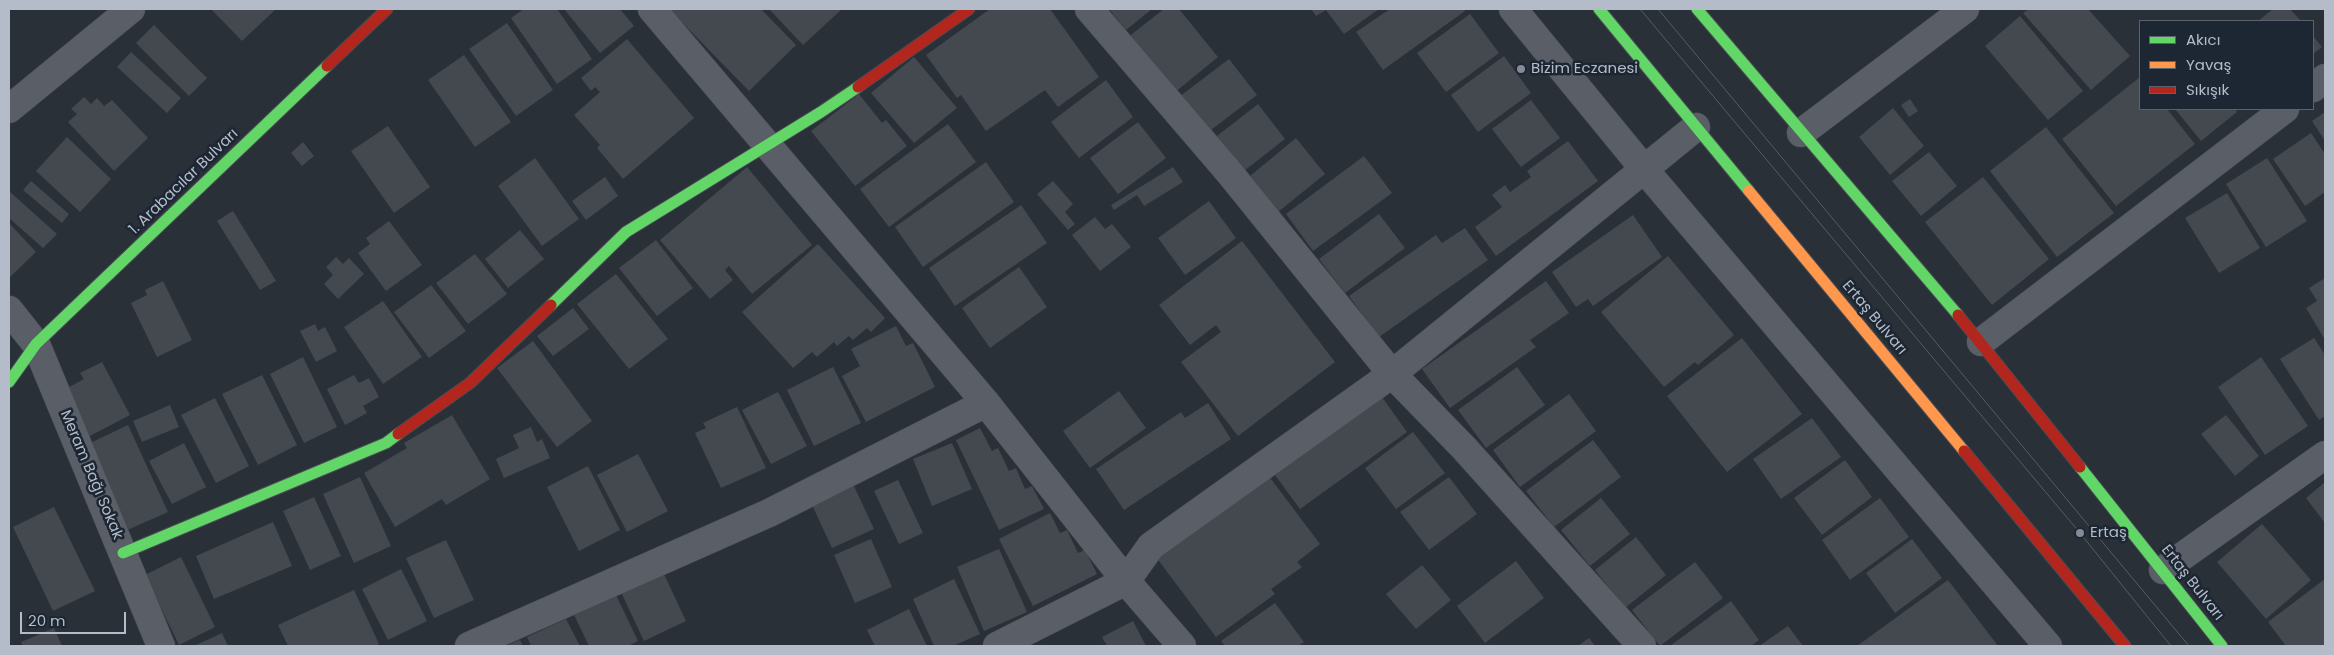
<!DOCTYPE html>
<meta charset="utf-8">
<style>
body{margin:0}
#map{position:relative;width:2334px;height:655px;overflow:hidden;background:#2a3038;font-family:Poppins,sans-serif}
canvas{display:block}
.frame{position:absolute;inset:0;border:10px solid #b4bcc9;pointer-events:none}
.legend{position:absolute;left:2139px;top:20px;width:175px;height:90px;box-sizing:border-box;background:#1d2633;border:1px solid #59626f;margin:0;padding:6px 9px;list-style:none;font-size:15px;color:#b4bcc9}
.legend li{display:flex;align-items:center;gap:10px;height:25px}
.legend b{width:25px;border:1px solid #59626f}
.scale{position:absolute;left:20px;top:612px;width:106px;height:22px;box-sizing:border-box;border:2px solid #b4bcc9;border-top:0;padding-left:6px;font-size:15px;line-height:18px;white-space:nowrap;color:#b4bcc9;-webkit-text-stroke:4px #1d2633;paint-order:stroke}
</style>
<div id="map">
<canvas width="2334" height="655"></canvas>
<div class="frame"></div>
<ul class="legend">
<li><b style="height:6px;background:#63d668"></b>Akıcı</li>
<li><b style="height:6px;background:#ff974d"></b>Yavaş</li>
<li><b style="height:6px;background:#b3261e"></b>Sıkışık</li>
</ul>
<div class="scale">20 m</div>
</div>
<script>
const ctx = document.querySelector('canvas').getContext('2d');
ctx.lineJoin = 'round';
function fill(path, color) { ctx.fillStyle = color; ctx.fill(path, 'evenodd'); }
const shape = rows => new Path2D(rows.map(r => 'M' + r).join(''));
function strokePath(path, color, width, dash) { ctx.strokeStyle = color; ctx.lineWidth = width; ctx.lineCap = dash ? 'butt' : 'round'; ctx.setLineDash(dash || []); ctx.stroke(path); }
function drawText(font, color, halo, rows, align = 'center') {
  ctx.font = font + ' Poppins,sans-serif'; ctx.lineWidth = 5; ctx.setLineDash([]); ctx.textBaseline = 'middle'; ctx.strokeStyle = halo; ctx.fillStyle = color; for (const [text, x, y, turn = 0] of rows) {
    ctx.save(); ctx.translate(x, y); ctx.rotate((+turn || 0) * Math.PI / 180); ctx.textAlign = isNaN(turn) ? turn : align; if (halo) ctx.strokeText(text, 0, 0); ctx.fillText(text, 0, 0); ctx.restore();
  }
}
fill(shape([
 [211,9,276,9,242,41],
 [524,9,557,9,592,59,557,84,511,18],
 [564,9,620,9,634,26,600,53],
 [669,9,761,9,796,45,749,91],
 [769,9,842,9,803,45],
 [990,9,1050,9,1099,77,1058,107,1045,90,986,131,961,95,957,98,926,55],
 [1109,9,1152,9,1126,30],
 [1164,9,1179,9,1218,57,1174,93,1128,37],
 [1311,9,1379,9,1344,34,1326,10,1316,16],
 [1390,9,1463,9,1465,11,1383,70,1356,32],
 [2029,9,2088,9,2130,56,2091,90,2023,13],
 [2273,9,2290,9,2301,21,2258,21],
 [1470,14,1499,53,1446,92,1417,53],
 [2020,16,2083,91,2048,120,1985,46],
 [507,23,553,90,516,116,469,49],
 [154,25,207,78,189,96,136,43],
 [2313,36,2322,47,2313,54],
 [627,39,694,118,623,179,597,148,600,145,574,115,600,92,595,87,591,91,581,78],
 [131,52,181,98,167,113,117,67],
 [464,55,511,122,475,147,428,80],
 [1504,56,1531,93,1478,132,1451,95],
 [914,57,957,108,914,143,871,93],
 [1229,59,1257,95,1207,133,1179,97],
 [2140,77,2140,109,2167,109,2195,144,2116,206,2062,139],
 [1106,80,1133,117,1079,158,1051,122],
 [859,94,882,123,886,120,907,146,855,186,811,131],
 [84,97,91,104,97,98,104,106,112,100,148,138,114,171,68,122,77,114,71,109],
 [1910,99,1918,111,1909,117,1901,105],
 [1531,100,1560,138,1521,167,1492,129],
 [1258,104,1285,139,1244,171,1217,136],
 [1893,108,1924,146,1890,175,1859,137],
 [2175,109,2235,109,2237,112,2201,141],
 [2325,112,2325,141,2312,121],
 [1138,122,1166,158,1118,194,1090,158],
 [948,124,976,162,889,227,860,189],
 [388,126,430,187,394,213,351,151],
 [2046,127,2114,213,2057,257,1990,171],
 [2311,133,2325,154,2325,192,2305,206,2273,159],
 [67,137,111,179,80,212,36,171],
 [1296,138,1325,174,1278,212,1250,176],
 [1568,141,1598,181,1496,256,1475,227,1502,207,1492,195,1505,185,1510,192,1531,177,1527,171],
 [303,142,314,156,302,166,291,153],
 [1929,152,1957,186,1921,216,1892,181],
 [1364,156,1392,193,1313,251,1286,214],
 [535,158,579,219,542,246,498,186],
 [2267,158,2307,221,2266,247,2226,184],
 [986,162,1014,202,923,267,895,227],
 [747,167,812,245,752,294,729,266,725,270,733,280,710,299,660,240],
 [1173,167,1183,182,1144,206,1137,195,1114,210,1111,205],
 [605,177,618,196,586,220,572,201],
 [1983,177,2049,259,1992,305,1925,222],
 [31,181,69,214,62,223,23,190],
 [1053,181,1073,204,1065,212,1075,224,1068,230,1037,194],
 [9,191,57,234,43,248,9,218],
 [2227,193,2260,248,2219,273,2185,218],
 [1209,201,1236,238,1185,275,1158,238],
 [1021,205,1047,243,955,306,929,268],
 [233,211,276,281,260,290,217,221],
 [1379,214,1405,248,1345,293,1319,259],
 [1633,215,1662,257,1593,306,1588,299,1576,307,1552,272],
 [1095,217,1105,229,1112,224,1131,247,1100,271,1072,235],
 [389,221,422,265,386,291,358,253,370,244,366,238],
 [9,223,36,252,9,278],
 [1465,228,1488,260,1379,337,1349,296,1436,235,1442,243],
 [520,230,544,259,508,288,485,259],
 [656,240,693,288,657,316,619,268],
 [1242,241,1335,362,1238,436,1181,362,1221,332,1216,325,1190,345,1159,305],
 [818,244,885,318,871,332,867,328,853,340,849,336,837,346,834,342,817,357,812,352,793,368,742,312],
 [475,254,507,294,468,324,436,283],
 [1668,256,1734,335,1698,365,1695,362,1664,387,1601,312],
 [336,257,343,264,349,258,364,274,338,299,324,284,333,275,326,267],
 [1019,267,1047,307,990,348,962,308],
 [616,274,668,339,629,369,577,304],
 [2325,278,2325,340,2306,308,2317,301,2309,288],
 [163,281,192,340,157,357,131,303,147,295,145,290],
 [1546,281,1569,313,1530,340,1536,347,1450,408,1422,369],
 [431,285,466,331,429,358,394,312],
 [383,301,422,357,383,384,344,327],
 [573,308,589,329,553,356,537,336],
 [315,324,318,331,325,327,337,351,316,362,300,331],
 [896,326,906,346,913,343,935,387,866,422,842,376,860,366,851,349],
 [1742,338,1802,414,1727,472,1667,396],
 [2314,338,2325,355,2325,416,2319,420,2280,359],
 [533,341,592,421,557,447,497,368],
 [303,357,337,427,304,443,270,374],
 [2261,357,2308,426,2265,455,2218,387],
 [102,362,130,415,86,438,62,391,84,379,80,373],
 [833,367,861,423,814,446,787,390],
 [1517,367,1545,405,1486,448,1458,410],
 [262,375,297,445,258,465,222,394],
 [354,375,359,383,369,378,379,397,363,406,367,413,345,425,327,389],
 [1119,391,1146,428,1090,468,1063,431],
 [778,392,807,446,771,464,742,410],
 [1569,394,1596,431,1520,487,1493,450],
 [1382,397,1407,432,1300,509,1275,475],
 [215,398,249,466,216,483,181,415],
 [1208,403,1231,439,1124,510,1096,469,1181,412,1185,418],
 [170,405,179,427,142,442,133,421],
 [737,407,766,468,721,488,695,433,706,428,703,423],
 [452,415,490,479,446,505,442,499,395,527,364,473,407,448,404,443],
 [2226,415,2259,456,2235,476,2201,434],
 [1812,418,1841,457,1781,499,1753,459],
 [128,425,168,512,123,532,84,446],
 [531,427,537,442,542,439,550,458,504,478,496,459,519,448,513,435],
 [980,428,992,451,998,448,1009,471,1016,468,1025,489,1032,486,1044,509,999,530,956,440],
 [1413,432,1445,473,1396,509,1365,468],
 [1593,440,1621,477,1554,527,1526,491],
 [184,443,206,487,172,504,149,461],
 [952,443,972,489,932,506,913,459],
 [638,454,668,511,627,532,597,475],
 [1845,460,1872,497,1822,535,1794,498],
 [588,466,620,530,579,551,547,487],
 [1268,475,1320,544,1297,562,1302,567,1271,589,1275,594,1216,637,1156,557],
 [360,477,391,546,354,563,323,494],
 [1449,477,1477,514,1429,550,1400,512],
 [898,480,923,533,899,544,874,491],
 [2325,482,2325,523,2306,498],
 [854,486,874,529,832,548,812,505],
 [314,497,341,556,310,570,283,511],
 [1601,498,1630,534,1590,566,1561,530],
 [1880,498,1909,537,1850,580,1822,540],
 [54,507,95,591,53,611,13,527],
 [1050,513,1060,533,1067,530,1078,553,1085,550,1097,574,1033,606,999,539],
 [273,522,292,566,214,599,196,556],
 [2262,524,2311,580,2266,619,2217,562],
 [1636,537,1666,575,1625,608,1595,570],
 [871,539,892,587,855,603,834,555],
 [1912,539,1942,578,1895,613,1866,573],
 [446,540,474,600,434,618,406,558],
 [999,549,1027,612,984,631,957,567],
 [181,557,215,627,179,645,145,575],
 [1516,561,1544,598,1485,643,1457,606],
 [1695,562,1723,598,1660,646,1632,610],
 [1422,565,1451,600,1416,629,1386,594],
 [401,569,427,621,388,640,362,589],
 [663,572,686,621,644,641,621,592],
 [954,579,980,634,953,646,934,646,913,599],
 [2325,579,2325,646,2286,646,2268,622],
 [1948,580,1998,646,1857,646],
 [354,590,379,644,375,646,288,646,278,625],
 [616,595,638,641,628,646,589,646,574,615],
 [1731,601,1759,640,1751,646,1670,646],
 [1275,603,1304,642,1298,646,1225,646,1221,641],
 [909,609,927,646,875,646,867,630],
 [566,619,580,646,531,646,527,637],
 [1133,621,1146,646,1107,646,1102,637],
 [1788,626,1803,646,1759,646],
 [54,628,62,646,23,646,21,642],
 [222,633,228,646,194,646],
 [1589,638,1595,646,1578,646],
 [520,640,523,646,505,646]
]), '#444950');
const street = shape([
 [652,9,986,403],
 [1089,9,1228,171,1392,374,1464,448,1642,646],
 [1513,9,1644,169,2048,646],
 [2313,88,2325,78],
 [9,109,131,9],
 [1801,133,1965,9],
 [9,310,36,344,161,646],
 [1981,342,2285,109],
 [2163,570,2325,455],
 [469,646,769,513,986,403,1126,581,1182,646],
 [997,646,1126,581,1151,546,1392,374,1696,127]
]);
const fast = shape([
 [1599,9,1749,191],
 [1697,9,1958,315],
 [551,305,626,232,821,112,858,87],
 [9,382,36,344,327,66],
 [2080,467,2222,646],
 [123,553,386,443,398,434]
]);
const slow = shape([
 [1749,191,1964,451]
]);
const jam = shape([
 [327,66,387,9],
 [858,87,969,9],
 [1958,315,2080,467],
 [398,434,470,383,551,305],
 [1964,451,2125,646]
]);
strokePath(street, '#484c53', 29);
strokePath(fast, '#484c53', 13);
strokePath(slow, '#484c53', 13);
strokePath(jam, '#484c53', 13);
strokePath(street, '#5a5e66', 28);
strokePath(fast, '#63d668', 11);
strokePath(slow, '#ff974d', 11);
strokePath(jam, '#b3261e', 11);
strokePath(shape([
 [1640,9,2080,533,2171,646],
 [1658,9,2189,646]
]), '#595d64', 1);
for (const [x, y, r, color] of [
 [1521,69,5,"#848b96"],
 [2080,533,5,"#848b96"]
]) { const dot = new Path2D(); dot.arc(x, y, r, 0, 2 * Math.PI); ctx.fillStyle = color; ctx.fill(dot); strokePath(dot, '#1d2633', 2); }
drawText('15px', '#b4bcc9', '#1d2633', [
 ["Bizim Eczanesi",1531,69],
 ["Ertaş",2090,533]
], 'left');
drawText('15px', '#b4bcc9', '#1d2633', [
 ["1. Arabacılar Bulvarı",184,182,-44],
 ["Ertaş Bulvarı",1874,318,50],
 ["Meram Bağı Sokak",91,475,67],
 ["Ertaş Bulvarı",2192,583,52]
]);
</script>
